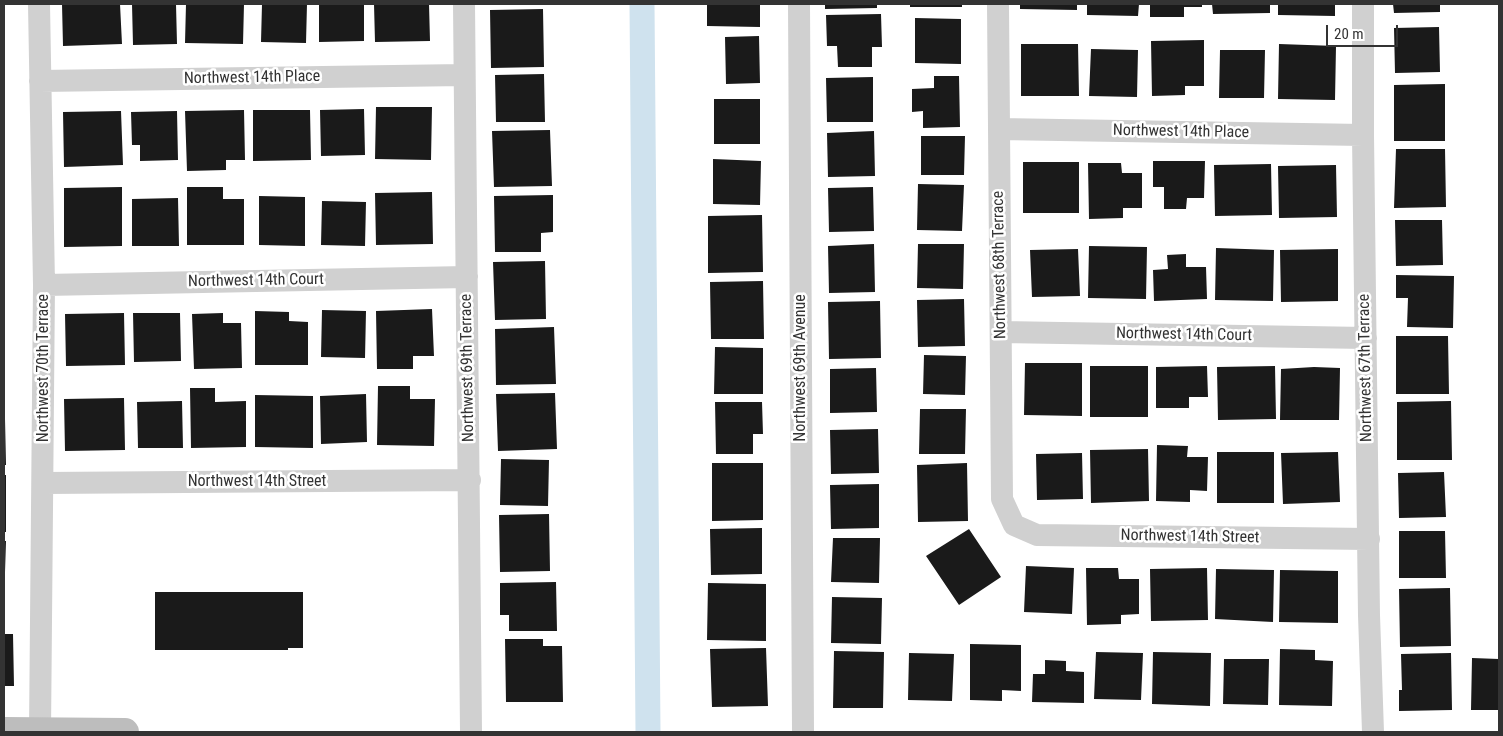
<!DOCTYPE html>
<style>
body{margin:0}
#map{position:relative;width:1503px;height:736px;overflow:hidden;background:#fff;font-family:"Roboto Condensed",sans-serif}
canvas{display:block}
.frame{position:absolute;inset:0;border:5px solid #333;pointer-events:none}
.scale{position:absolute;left:1326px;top:25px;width:72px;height:22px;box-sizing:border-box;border:2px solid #333;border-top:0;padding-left:6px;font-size:15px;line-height:18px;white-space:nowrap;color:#333;-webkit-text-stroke:4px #fff;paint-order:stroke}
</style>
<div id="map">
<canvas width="1503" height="736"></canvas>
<div class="frame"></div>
<div class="scale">20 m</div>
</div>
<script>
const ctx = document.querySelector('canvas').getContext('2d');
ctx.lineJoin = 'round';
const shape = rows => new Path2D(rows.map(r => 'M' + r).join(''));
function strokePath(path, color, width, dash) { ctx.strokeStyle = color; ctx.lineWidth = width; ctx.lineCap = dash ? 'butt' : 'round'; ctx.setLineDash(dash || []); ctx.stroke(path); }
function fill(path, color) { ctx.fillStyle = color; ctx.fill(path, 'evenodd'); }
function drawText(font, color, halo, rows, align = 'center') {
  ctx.font = font + ' "Roboto Condensed",sans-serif'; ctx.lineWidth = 5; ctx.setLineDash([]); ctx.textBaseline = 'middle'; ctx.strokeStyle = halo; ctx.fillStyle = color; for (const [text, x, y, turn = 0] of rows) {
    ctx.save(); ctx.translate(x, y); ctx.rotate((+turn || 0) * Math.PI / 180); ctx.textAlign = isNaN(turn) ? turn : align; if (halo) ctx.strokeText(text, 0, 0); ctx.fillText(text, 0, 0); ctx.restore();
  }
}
strokePath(shape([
 [642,4,648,732]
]), '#cfe2ee', 25);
fill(shape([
 [62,4,120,4,122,44,63,46],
 [132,4,176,4,177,44,133,45],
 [186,4,244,4,243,44,185,43],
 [262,4,307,4,306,43,261,42],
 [319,4,364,4,364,41,319,42],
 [374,4,429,4,430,41,375,42],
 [707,4,760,4,760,27,707,26],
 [825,4,877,4,877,8,825,9],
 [910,4,962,4,962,7,910,7],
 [1020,4,1077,4,1077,10,1020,9],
 [1087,4,1139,4,1138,16,1087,15],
 [1150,4,1202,4,1202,7,1184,7,1184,17,1150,17],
 [1212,4,1270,4,1270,13,1213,14],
 [1278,4,1335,4,1335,16,1278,15],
 [1393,4,1440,4,1440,12,1394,13],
 [543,9,544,67,491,68,490,10],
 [881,14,882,47,872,47,872,67,838,67,837,46,827,46,826,15],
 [915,18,961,19,961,64,915,63],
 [1439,27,1440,72,1395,73,1394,28],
 [759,36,760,83,726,84,725,37],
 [1204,40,1204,86,1185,86,1185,95,1152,96,1151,41],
 [1021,44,1078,44,1079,96,1021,96],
 [1279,44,1336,46,1335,100,1278,99],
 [1091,49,1138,50,1137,97,1089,96],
 [1220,50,1265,50,1264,98,1219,98],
 [544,74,545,122,496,122,495,75],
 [934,76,959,76,960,127,923,128,923,111,912,112,912,89,934,88],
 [873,77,873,122,827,122,826,78],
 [1445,84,1445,141,1394,141,1394,85],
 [714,99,760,99,760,144,714,144],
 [376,107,432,107,431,160,375,159],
 [364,109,365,155,321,156,320,110],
 [244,110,245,160,226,160,226,170,187,171,185,111],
 [253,110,310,110,311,160,253,161],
 [121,111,123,165,64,167,63,112],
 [177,111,178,160,140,161,140,145,132,145,131,112],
 [550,130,552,186,494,187,492,131],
 [874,131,875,176,828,177,827,133],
 [921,136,965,136,964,175,921,175],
 [1396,149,1445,149,1446,207,1394,208],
 [713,159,761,161,760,205,713,204],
 [1153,161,1205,161,1204,198,1187,198,1186,209,1164,209,1164,187,1153,187],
 [1023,162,1079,162,1079,213,1023,213],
 [1088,163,1121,163,1122,173,1142,173,1142,208,1123,208,1123,218,1089,219],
 [1271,164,1272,215,1215,216,1214,165],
 [1336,165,1337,217,1279,218,1278,166],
 [918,184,964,185,962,231,917,230],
 [122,187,122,246,64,247,64,188],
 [187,187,223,187,223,199,244,199,244,245,187,245],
 [873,187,874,231,829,232,828,188],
 [432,192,433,244,376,245,375,193],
 [553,195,553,232,541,233,541,252,495,252,494,196],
 [259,196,305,197,305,246,259,245],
 [178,198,179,246,132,246,132,199],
 [322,201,366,202,365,246,321,245],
 [762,215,763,272,708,273,708,216],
 [1395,220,1442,220,1443,265,1396,266],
 [874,244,875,292,829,293,828,246],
 [918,244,964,244,963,289,917,288],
 [1089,246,1147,247,1146,299,1088,298],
 [1216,248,1274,250,1273,301,1215,300],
 [1078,249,1080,296,1032,297,1030,250],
 [1338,249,1338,301,1281,302,1280,250],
 [1186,254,1186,267,1206,267,1207,299,1154,301,1153,270,1168,269,1167,255],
 [545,261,546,319,495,320,493,262],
 [1396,275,1454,276,1453,328,1407,327,1408,298,1396,298],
 [763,281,764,339,711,339,710,282],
 [964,299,965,346,918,347,917,300],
 [880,301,881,358,829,359,828,302],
 [432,309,434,356,413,356,413,369,377,369,376,311],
 [322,310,366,311,365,358,321,357],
 [255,311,289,312,289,321,308,322,308,365,255,365],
 [124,313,125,365,66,366,65,314],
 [133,313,180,313,181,361,134,362],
 [223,313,223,323,241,323,242,368,194,369,192,314],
 [554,327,556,384,496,385,495,329],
 [1396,336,1448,336,1449,394,1396,394],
 [715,347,763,348,763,394,714,394],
 [924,355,966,356,965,395,923,394],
 [1025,363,1082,363,1082,416,1024,415],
 [1090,366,1148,366,1148,417,1090,417],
 [1207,366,1208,397,1189,397,1189,408,1156,408,1156,367],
 [1275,366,1276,419,1218,420,1217,367],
 [1314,367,1340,368,1339,420,1280,420,1281,369],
 [876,368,877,412,830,413,830,369],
 [378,386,410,386,410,399,435,399,434,446,377,445],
 [190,388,215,388,215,402,246,401,246,447,191,448],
 [555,393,557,449,498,451,496,394],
 [366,394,367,442,321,444,320,396],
 [255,395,313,396,313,448,255,447],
 [124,398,125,450,65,451,64,399],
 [182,401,183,448,138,448,137,402],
 [1451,401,1452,460,1397,460,1397,402],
 [715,402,762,402,763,434,753,434,753,454,716,454],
 [920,409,966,409,965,454,919,454],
 [4,419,5,419,6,465,4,465],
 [878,429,879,473,831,474,830,430],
 [1157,445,1188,446,1187,457,1208,457,1207,491,1190,490,1190,502,1156,501],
 [1148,449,1149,501,1091,503,1090,450],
 [1217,452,1274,452,1274,503,1217,503],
 [1338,452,1340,502,1283,504,1281,453],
 [1082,453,1083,499,1037,500,1036,454],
 [501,459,549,460,548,506,500,505],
 [712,463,763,463,763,520,712,521],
 [967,463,968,521,918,522,917,465],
 [1444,472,1446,517,1399,518,1398,473],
 [4,475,6,475,6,532,4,532],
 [879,484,879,528,831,529,830,485],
 [549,514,550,571,500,572,499,515],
 [762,528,762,574,711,575,710,529],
 [969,529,1001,577,959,605,926,556],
 [1399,531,1445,531,1446,578,1399,578],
 [833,538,880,538,879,583,831,582],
 [4,541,6,541,5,572,4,572],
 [1026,566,1074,568,1072,614,1024,612],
 [1086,568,1118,568,1119,579,1139,579,1139,614,1121,615,1121,624,1087,625],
 [1207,568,1208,620,1151,621,1150,569],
 [1216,569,1274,570,1273,622,1215,619],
 [1280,570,1338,571,1338,623,1279,622],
 [556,582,557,631,509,631,509,615,500,615,500,583],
 [708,583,766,584,766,641,707,640],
 [1450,588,1451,646,1400,647,1399,589],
 [155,592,303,592,303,648,288,648,288,650,155,650],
 [832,597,882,598,881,644,831,643],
 [4,634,13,634,14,686,4,686],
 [505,639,543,639,543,646,562,646,563,702,506,702],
 [970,644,1021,645,1021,691,1002,690,1002,701,970,700],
 [766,648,768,706,712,707,710,649],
 [1280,649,1315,650,1315,660,1333,661,1332,706,1279,705],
 [834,651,884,652,883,708,833,708],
 [1096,652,1143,653,1141,700,1094,699],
 [1153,652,1211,653,1210,706,1152,704],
 [909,653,954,654,952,701,908,700],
 [1451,653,1452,710,1399,711,1399,690,1402,690,1401,654],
 [1472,658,1499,659,1499,710,1471,710],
 [1224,659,1269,659,1268,705,1223,704],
 [1045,660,1066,661,1066,671,1084,672,1084,703,1032,702,1033,674,1045,674]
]), '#1a1a1a');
strokePath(shape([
 [39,4,44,285,40,732],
 [464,4,471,732],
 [799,4,803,732],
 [998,4,1002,499,1014,525,1037,535,1369,539],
 [1363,4,1363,135,1369,615,1373,732],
 [40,81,464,75],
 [999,129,1363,135],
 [44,285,467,277],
 [1001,332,1366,338],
 [44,483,470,480]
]), '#d0d0d0', 22);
strokePath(shape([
 [4,731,125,732]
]), '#bdbdbd', 28);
drawText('16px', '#333', '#fff', [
 ["Northwest 14th Place",252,78,-1],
 ["Northwest 14th Place",1181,132,1],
 ["Northwest 68th Terrace",1000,265,-91],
 ["Northwest 14th Court",256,281,-1],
 ["Northwest 14th Court",1184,335,1],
 ["Northwest 70th Terrace",44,368,-90],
 ["Northwest 69th Terrace",468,368,-91],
 ["Northwest 69th Avenue",801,368,-90],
 ["Northwest 67th Terrace",1366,368,-91],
 ["Northwest 14th Street",257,482],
 ["Northwest 14th Street",1190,537,1]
]);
</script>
